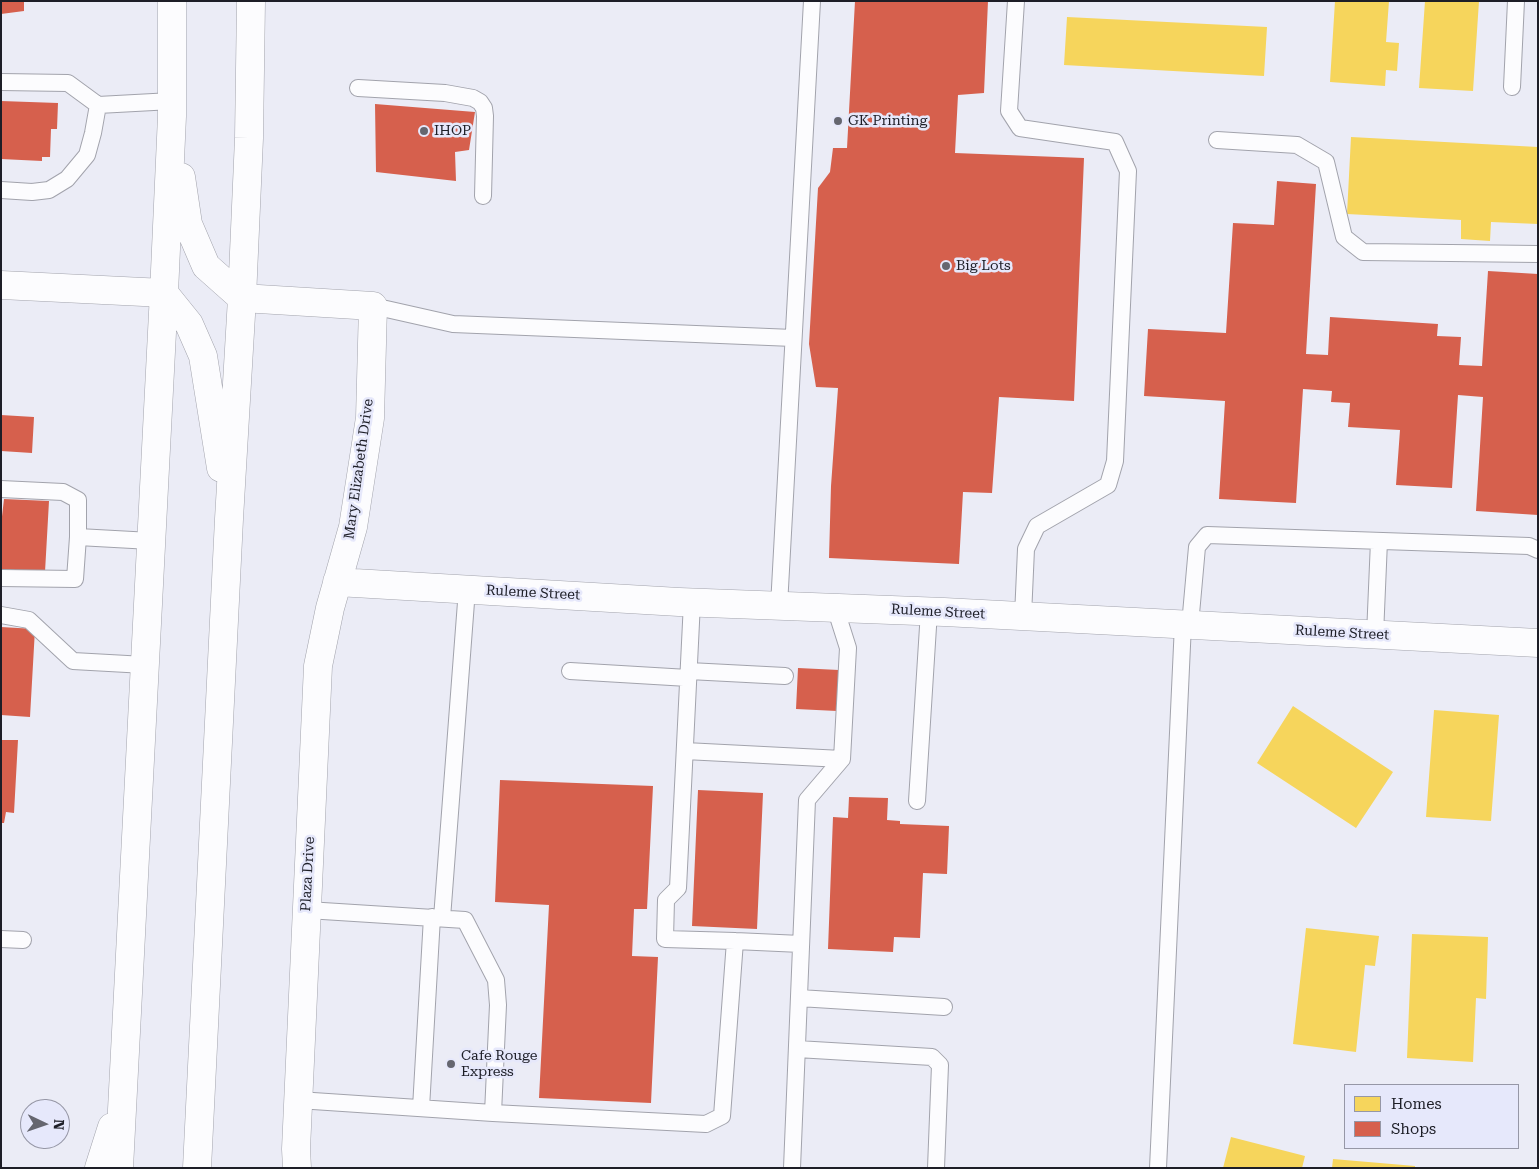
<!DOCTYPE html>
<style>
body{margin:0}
#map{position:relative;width:1539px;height:1169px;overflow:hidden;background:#ebecf6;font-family:"Roboto Serif",serif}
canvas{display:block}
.frame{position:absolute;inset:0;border:2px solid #1d1e27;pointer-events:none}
.legend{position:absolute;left:1344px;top:1084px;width:175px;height:65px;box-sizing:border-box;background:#e6e8fb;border:1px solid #9697a6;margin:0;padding:6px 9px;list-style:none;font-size:15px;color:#1d1e27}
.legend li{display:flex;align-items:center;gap:10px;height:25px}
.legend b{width:25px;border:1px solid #9697a6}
.north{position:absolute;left:20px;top:1099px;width:50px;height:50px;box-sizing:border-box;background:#e6e8fb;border:1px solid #9697a6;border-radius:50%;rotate:93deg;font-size:14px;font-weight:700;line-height:20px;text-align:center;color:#1d1e27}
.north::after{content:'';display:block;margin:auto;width:18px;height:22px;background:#65666f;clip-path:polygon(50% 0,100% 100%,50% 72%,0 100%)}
</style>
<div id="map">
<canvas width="1539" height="1169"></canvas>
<div class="frame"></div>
<ul class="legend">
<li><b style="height:14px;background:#f6d55c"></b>Homes</li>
<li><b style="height:14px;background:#d6604d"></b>Shops</li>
</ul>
<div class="north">N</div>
</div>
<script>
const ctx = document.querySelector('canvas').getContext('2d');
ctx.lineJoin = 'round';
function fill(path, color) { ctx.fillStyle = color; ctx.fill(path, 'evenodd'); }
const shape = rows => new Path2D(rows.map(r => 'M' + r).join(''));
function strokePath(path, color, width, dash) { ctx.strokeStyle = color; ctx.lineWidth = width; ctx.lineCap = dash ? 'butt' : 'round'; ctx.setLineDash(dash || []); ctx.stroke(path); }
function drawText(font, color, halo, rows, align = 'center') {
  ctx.font = font + ' "Roboto Serif",serif'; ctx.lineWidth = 5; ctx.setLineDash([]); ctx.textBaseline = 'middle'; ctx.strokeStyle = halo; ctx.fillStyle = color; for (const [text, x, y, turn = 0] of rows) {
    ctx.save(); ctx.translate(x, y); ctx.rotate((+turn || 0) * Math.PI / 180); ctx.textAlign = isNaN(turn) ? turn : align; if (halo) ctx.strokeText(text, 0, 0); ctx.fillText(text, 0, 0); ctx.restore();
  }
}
fill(shape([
 [1335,1,1389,1,1386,42,1399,43,1397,71,1386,70,1385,86,1330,82],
 [1425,1,1479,1,1473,91,1419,88],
 [1067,17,1267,27,1264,76,1064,65],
 [1351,137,1538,147,1538,224,1491,222,1490,241,1461,239,1461,220,1347,214],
 [1293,706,1393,772,1356,828,1257,763],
 [1434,710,1499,715,1491,821,1426,817],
 [1306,928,1379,936,1375,966,1365,965,1356,1052,1293,1044],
 [1412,934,1488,937,1486,999,1476,998,1473,1062,1407,1058],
 [1231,1137,1305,1156,1302,1168,1223,1168],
 [1333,1159,1415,1166,1415,1168,1332,1168]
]), '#f6d55c');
fill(shape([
 [1,1,24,1,24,11,1,14],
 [855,1,988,1,984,93,958,95,955,153,1084,158,1074,401,999,397,992,493,963,492,959,564,829,558,831,486,838,388,816,387,809,344,818,188,830,172,833,148,847,148],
 [1,101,58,103,57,129,51,129,50,157,42,157,42,161,1,159],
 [375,104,475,112,469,150,455,152,456,181,376,172],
 [1277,181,1316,184,1306,354,1328,355,1330,317,1438,324,1437,336,1461,337,1459,365,1482,366,1488,271,1538,274,1538,515,1476,511,1483,397,1458,395,1452,488,1396,485,1400,430,1348,427,1350,403,1331,402,1332,391,1303,389,1296,503,1219,499,1225,401,1144,396,1148,329,1226,333,1233,223,1274,225],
 [1,415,34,417,32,453,1,451],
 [4,499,49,501,45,572,1,569,1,525],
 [1,627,35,629,30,717,1,715],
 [798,668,839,670,837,711,796,709],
 [1,740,18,740,14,813,6,812,4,823,1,823],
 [500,780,653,786,647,909,634,909,632,956,658,957,651,1103,539,1098,549,905,495,902],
 [698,790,763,793,757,929,692,926],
 [849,797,888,798,887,820,900,821,900,824,949,826,947,874,923,873,920,938,894,937,893,952,828,949,833,817,848,818]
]), '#d6604d');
const service = shape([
 [1016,1,1009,111,1020,128,1115,142,1128,171,1115,461,1108,485,1037,526,1026,549,1023,616],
 [1,82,68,83,98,105,172,101],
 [1512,87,1516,1],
 [358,88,445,93,473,98,480,102,484,108,485,116,483,196],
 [1217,140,1297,145,1326,162,1344,237,1363,252,1538,254],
 [1,190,32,192,49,190,67,179,87,155,93,133,98,105],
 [373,306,453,324,793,338],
 [1,489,63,492,78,500,78,537,75,579,1,578],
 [78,537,151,541],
 [779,606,812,1],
 [1,615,29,620,73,661,145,665],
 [1190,625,1197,547,1207,535,1529,546,1538,550],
 [1375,635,1379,541],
 [570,671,688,678],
 [689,671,785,676],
 [685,751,842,759],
 [917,801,929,611],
 [307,910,465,920,496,980,498,1005,493,1113],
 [442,918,467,589],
 [1,939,23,940],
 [735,941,801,944],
 [799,998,944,1007],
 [797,1049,932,1057,940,1065,936,1168],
 [298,1100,493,1113,706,1124,722,1116,735,941,665,939,666,900,678,888,692,602],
 [421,1108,432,917],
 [792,1168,807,800,842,759,848,648,835,607],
 [1158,1168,1183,624]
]);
const minor = shape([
 [242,298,373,306,370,418,353,527,330,608,318,666,296,1149,297,1168],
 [337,582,679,602,944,612,1538,643]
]);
const tertiary = shape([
 [1,285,164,293]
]);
const primary = shape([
 [181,177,188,224,206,266,242,298],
 [164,293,189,324,203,356,221,468],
 [99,1168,112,1127],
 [119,1168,164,293,172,116,172,1],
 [197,1168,229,519,242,298,249,138,251,1]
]);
strokePath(service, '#a2a3ac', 18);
strokePath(minor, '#a2a3ac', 29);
strokePath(tertiary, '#a2a3ac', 29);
strokePath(primary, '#a2a3ac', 29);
strokePath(service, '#fcfcfe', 16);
strokePath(minor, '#fcfcfe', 28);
strokePath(tertiary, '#fcfcfe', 28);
strokePath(primary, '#fcfcfe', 28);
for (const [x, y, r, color] of [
 [838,121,5,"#65666f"],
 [424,131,5,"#65666f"],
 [946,266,5,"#65666f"],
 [451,1064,5,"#65666f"]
]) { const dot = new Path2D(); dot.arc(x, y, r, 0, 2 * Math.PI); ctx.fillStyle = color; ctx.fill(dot); strokePath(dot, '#e6e8fb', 2); }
drawText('14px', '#1d1e27', '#e6e8fb', [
 ["GK Printing",848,121],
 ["IHOP",434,131],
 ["Big Lots",956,266],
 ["Cafe Rouge",461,1056],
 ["Express",461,1072]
], 'left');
drawText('14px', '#1d1e27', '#e6e8fb', [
 ["Mary Elizabeth Drive",359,469,-82],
 ["Ruleme Street",533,593,3],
 ["Ruleme Street",938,612,3],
 ["Ruleme Street",1342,633,3],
 ["Plaza Drive",308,874,-87]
]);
</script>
